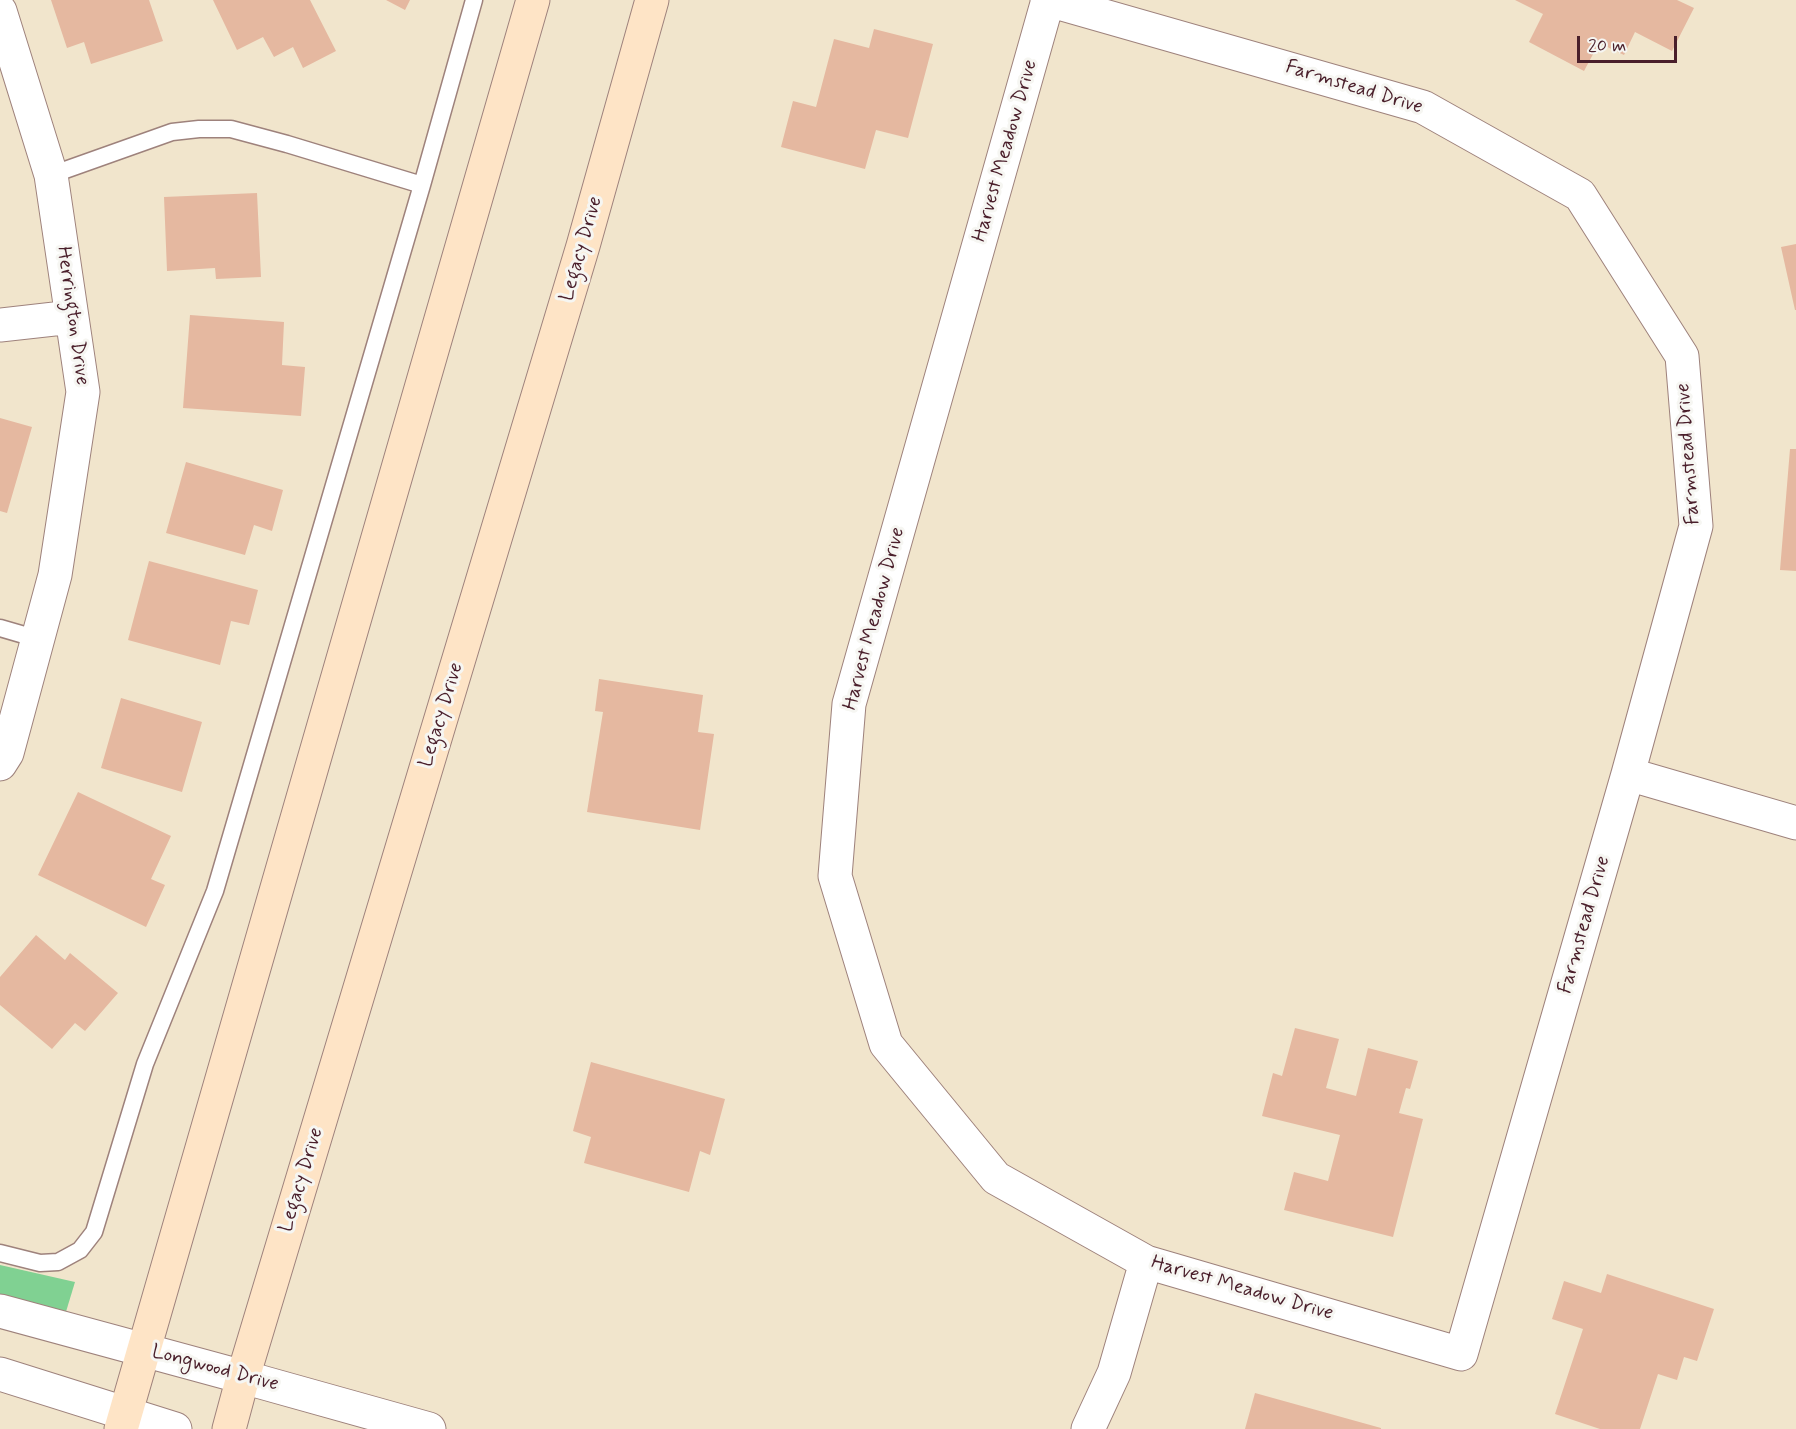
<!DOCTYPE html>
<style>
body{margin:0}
#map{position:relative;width:1796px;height:1429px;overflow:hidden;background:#f1e5cc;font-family:Mynerve,sans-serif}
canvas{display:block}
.scale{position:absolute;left:1577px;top:36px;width:100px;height:27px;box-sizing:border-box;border:3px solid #4a1f2b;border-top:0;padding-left:8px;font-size:18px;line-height:21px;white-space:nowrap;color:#4a1f2b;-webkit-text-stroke:4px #f6f6f2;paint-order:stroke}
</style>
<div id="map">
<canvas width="1796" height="1429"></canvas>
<div class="scale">20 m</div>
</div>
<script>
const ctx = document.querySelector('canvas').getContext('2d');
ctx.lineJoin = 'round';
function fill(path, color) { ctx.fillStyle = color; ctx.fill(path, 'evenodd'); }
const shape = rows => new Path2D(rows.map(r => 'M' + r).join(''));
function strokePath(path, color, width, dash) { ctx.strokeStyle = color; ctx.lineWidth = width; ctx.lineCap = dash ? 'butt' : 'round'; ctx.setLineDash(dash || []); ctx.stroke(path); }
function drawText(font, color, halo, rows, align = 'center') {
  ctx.font = font + ' Mynerve,sans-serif'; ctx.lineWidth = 6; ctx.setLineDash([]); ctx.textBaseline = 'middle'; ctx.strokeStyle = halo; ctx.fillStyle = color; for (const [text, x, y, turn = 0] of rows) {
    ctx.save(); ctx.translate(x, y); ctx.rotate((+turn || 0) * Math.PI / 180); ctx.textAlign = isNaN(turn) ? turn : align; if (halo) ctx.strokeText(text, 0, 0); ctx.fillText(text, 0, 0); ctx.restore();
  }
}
fill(shape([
 [0,1265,75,1282,65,1315,0,1297]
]), '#80d192');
fill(shape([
 [51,0,149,0,163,41,91,64,84,42,67,48],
 [213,0,310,0,336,51,303,68,293,47,274,57,263,37,237,50],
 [386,0,410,0,405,10],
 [1515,0,1677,0,1694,8,1672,51,1635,32,1624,55,1599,43,1584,71,1529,42,1543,14],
 [874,29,933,44,908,138,876,130,865,169,781,147,793,101,816,107,834,39,869,48],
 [257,193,261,277,216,279,215,268,167,271,164,197],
 [1796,244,1796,310,1795,310,1781,247],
 [190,315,284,322,282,365,305,367,301,416,183,408],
 [0,418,32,427,7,513,0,511],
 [1790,449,1796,449,1796,571,1780,570],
 [186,462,283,490,272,531,254,525,245,555,166,533],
 [149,561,258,590,249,625,231,621,220,665,128,640],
 [599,679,703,695,698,732,714,734,700,830,587,812,603,712,595,711],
 [121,698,202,722,182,792,101,768],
 [78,792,171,836,151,879,165,885,146,927,38,875],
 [36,935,65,960,70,953,118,993,85,1031,75,1023,52,1049,0,1005,0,977],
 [1295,1028,1339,1039,1326,1088,1356,1096,1368,1048,1418,1061,1410,1089,1406,1088,1399,1113,1423,1119,1393,1237,1284,1210,1294,1172,1328,1181,1340,1135,1262,1116,1273,1073,1282,1076],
 [591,1062,725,1099,710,1155,700,1151,689,1192,584,1163,591,1137,573,1131],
 [1607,1274,1714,1309,1697,1361,1684,1357,1677,1380,1658,1374,1640,1429,1600,1429,1555,1414,1583,1329,1552,1319,1564,1281,1601,1293],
 [1255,1393,1381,1428,1381,1429,1245,1429]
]), '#e5b8a0');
const service = shape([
 [51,175,172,132,199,129,231,129,287,144,422,185],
 [0,628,38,639],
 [0,1253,40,1263,58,1262,80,1250,94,1232,145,1064,215,891,422,185,474,0]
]);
const minor = shape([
 [1047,0,1048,0,1423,107,1580,195,1682,356,1696,526,1628,774,1461,1354,1146,1262,996,1178,886,1044,835,876,849,704,1048,0],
 [0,11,51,175,83,392,55,575,7,753,0,764],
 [0,325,72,317],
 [1628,774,1796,823],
 [243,1377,429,1429],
 [1088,1429,1114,1373,1146,1262]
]);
const tertiary = shape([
 [0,1311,243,1377],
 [0,1374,175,1429]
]);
const secondary = shape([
 [121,1429,533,0],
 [229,1429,243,1377,583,246,652,0]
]);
strokePath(service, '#9e827c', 19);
strokePath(minor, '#9e827c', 35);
strokePath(tertiary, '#9e827c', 35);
strokePath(secondary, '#9e827c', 35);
strokePath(service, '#fff', 16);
strokePath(minor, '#fff', 33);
strokePath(tertiary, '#fff', 33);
strokePath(secondary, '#fee4c6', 33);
drawText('20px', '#4a1f2b', '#f6f6f2', [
 ["Farmstead Drive",1354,88,17],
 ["Harvest Meadow Drive",1006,151,-74],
 ["Legacy Drive",582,249,-74],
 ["Herrington Drive",72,316,82],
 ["Farmstead Drive",1689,454,-94],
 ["Harvest Meadow Drive",875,619,-75],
 ["Legacy Drive",442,715,-73],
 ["Farmstead Drive",1585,925,-74],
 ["Legacy Drive",302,1180,-73],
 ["Harvest Meadow Drive",1242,1289,16],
 ["Longwood Drive",215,1369,15]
]);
</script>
